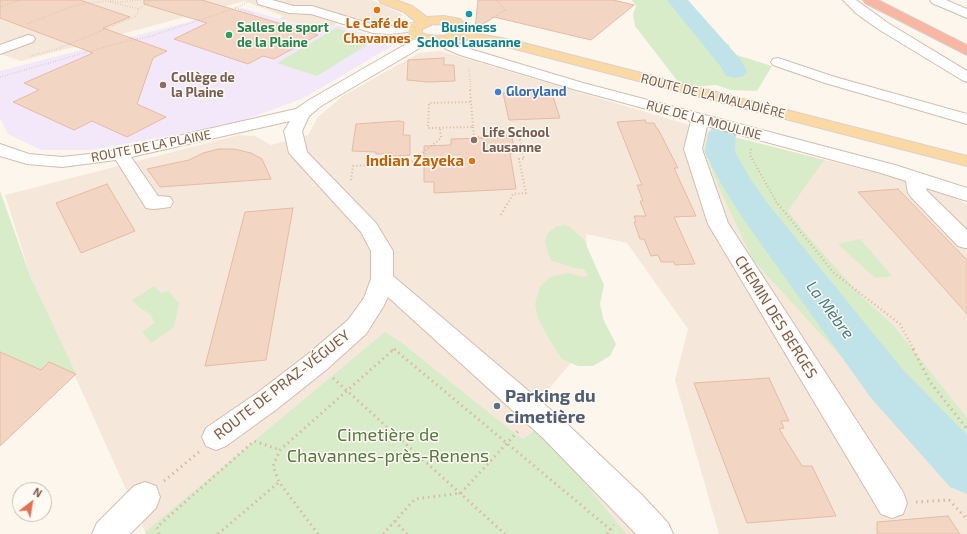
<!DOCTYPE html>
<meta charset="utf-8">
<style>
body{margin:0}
#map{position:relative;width:967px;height:534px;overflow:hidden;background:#fdf6ec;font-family:"Exo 2",sans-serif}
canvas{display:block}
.north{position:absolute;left:12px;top:482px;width:40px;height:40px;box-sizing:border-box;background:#fffaf3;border:1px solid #cabbb1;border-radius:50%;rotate:31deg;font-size:11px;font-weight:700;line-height:16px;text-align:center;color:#7a5c4d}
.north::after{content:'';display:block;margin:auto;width:14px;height:18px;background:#e76f51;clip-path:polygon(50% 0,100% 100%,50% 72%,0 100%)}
</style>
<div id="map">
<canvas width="967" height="534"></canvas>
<div class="north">N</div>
</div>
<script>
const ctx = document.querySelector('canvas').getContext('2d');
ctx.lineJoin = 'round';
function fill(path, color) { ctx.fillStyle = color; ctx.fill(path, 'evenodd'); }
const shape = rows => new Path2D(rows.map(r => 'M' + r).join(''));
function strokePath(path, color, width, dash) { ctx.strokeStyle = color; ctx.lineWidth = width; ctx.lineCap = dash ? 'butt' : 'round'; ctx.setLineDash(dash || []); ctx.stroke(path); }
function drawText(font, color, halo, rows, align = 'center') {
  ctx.font = font + ' "Exo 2",sans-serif'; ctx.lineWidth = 3; ctx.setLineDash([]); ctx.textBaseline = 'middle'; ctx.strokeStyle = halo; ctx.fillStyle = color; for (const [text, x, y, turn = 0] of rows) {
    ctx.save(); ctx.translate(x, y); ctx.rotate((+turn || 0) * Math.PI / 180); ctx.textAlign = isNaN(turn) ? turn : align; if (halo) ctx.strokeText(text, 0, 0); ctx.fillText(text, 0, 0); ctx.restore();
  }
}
fill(shape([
 [0,0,372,0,404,15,374,31,340,22,323,32,280,19,283,16,245,1,21,61,0,54],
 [440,51,703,129,928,186,967,204,967,534,719,534,675,380,688,329,627,243,586,234,594,336,541,398,639,534,146,534,31,278,5,195,239,135,255,136,271,145,308,135,318,117,343,96,419,53]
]), '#f5e8da');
fill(shape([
 [242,8,323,32,336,25,397,43,304,98,233,124,91,150,41,150,8,134,0,118,0,71]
]), '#f3e8fa');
fill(shape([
 [632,0,680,0,689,7,686,9,698,21,708,23,720,41,730,45,724,51,772,66,757,91,731,90,716,85,690,87,679,83,635,26,633,14,636,6],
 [336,28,375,40,317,76,277,63],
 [709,132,718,133,824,160,788,211,810,239,864,299,894,326,967,418,967,494,753,260,721,192,704,150],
 [0,191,31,278,76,374,0,446],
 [565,225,570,227,584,240,604,285,600,304,604,321,616,344,610,356,593,366,578,366,562,359,549,339,538,318,535,304,540,287,550,277,567,273,584,277,588,275,584,269,575,268,552,261,548,253,545,242,547,234,555,227],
 [860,239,892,276,875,278,838,244],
 [154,286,161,293,168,291,179,303,174,327,151,343,142,332,155,323,150,314,140,308,132,300],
 [385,332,402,343,509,429,523,439,540,427,626,534,146,534,145,532]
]), '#d8ecc9');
fill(shape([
 [667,0,688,0,741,60,747,71,744,76,735,78,726,76,721,67,667,0],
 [722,125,732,128,736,134,735,152,751,180,768,204,903,370,967,435,967,494,950,487,871,398,744,220,720,182,705,152,708,134,712,128,722,125]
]), '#bfe3e8');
const building = shape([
 [0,0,80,0,130,17,103,28,167,51,153,58,137,104,166,117,127,137,92,121,74,130,13,102,39,90,24,83,93,53,0,18,0,0],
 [144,0,202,0,318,35,274,59,263,56,248,64,174,39,207,23,144,4,144,0],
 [478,0,613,0,634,5,591,40,494,17,475,29,478,0],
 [444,58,444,65,454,65,455,81,428,82,407,80,408,60,444,58],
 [539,90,542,98,553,97,560,118,509,120,503,93,539,90],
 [645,120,646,123,654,123,657,129,658,129,678,168,674,168,696,216,674,217,695,264,675,265,674,262,661,262,658,255,651,256,644,239,640,239,634,222,636,222,634,216,646,216,640,201,643,201,637,185,642,185,617,122,645,120],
 [399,121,404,122,403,135,410,135,410,155,391,156,392,153,376,154,376,152,352,151,356,124,399,121],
 [512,137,515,153,510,153,516,189,434,193,434,182,424,182,424,146,451,145,451,139,512,137],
 [219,149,234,149,251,153,262,159,271,179,160,187,147,169,189,160,203,153,219,149],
 [107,184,135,231,81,253,56,203,107,184],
 [898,189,967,260,967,314,858,192,898,189],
 [293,208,266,360,205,366,245,212,293,208],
 [0,352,41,370,49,362,76,374,0,446,0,352],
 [769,378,789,421,781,421,784,428,779,429,802,466,812,466,836,516,747,523,694,383,769,378],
 [948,516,960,534,877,534,877,522,948,516]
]);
fill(building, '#f3d5c3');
strokePath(building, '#e6bba3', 1);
const minor = shape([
 [257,0,272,0,294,6,312,6,374,25,390,26,416,23,421,24,423,27,421,30,416,31,390,34,373,33,311,14,289,13,258,4,257,0],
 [843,0,856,0,888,23,967,71,967,82,962,80,878,29,857,14,843,0],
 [930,0,946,0,967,9,967,18,932,3,930,0],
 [28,35,33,36,35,39,33,42,0,54,0,45,28,35],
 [425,35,430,36,432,39,430,42,321,106,309,116,302,131,307,152,376,223,393,251,393,276,564,421,642,495,668,523,673,534,636,534,544,439,388,297,383,307,366,334,326,370,277,409,226,446,216,450,206,446,202,437,206,428,257,393,308,354,348,320,364,298,371,279,371,251,361,232,289,153,284,131,290,121,131,157,158,196,170,197,173,202,170,207,163,208,153,209,146,208,116,160,62,167,27,164,0,156,0,144,29,154,62,157,107,152,296,109,309,100,420,36,425,35],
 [444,36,470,49,583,83,895,165,967,188,967,201,926,188,927,191,967,230,967,248,965,248,958,246,911,197,908,193,906,181,881,173,707,126,702,149,728,223,903,492,907,503,903,514,892,518,881,514,708,224,684,149,691,121,573,89,460,55,446,49,439,43,437,40,439,37,444,36],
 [778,58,835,77,967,114,967,124,825,83,773,65,771,62,773,59,778,58],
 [145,482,156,486,160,497,156,508,130,534,92,534,97,523,134,486,145,482]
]);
const major = shape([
 [379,0,396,0,412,6,427,17,444,16,460,19,468,27,467,32,512,40,967,156,967,166,511,48,459,39,444,44,420,42,411,38,408,32,411,24,416,22,404,12,381,3,379,0],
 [433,24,451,25,454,28,454,30,444,36,427,35,422,33,422,29,433,24]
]);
const highway = shape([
 [863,0,878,0,967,45,967,55,865,3,863,0]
]);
strokePath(minor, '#d1beb0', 2);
strokePath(major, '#dad1cd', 2);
strokePath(highway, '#dad1cd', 2);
strokePath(shape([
 [110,1,121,2,141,0],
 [247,2,236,8,254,14],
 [0,7,21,0],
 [27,24,76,5,106,1,139,9],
 [484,24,505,10,497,0],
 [292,25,321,34],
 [30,56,60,48,136,16,139,9,151,0],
 [469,69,471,91],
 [0,77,119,43,148,37,236,8]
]), '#d9b8a5', 1.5, [0.5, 2]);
strokePath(shape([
 [470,90,473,127,428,128,429,103,471,102],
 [473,127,474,137,519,135,524,159,519,159,526,193,513,194,507,205],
 [751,149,750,155,778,205],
 [351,180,353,166,410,163,441,138,440,128]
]), '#d9b8a5', 2, [1, 2.5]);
strokePath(shape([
 [778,204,834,273,900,324,914,350],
 [501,215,507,204],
 [392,350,394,349,396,350]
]), '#d9b8a5', 2.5, [1, 3]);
strokePath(shape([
 [394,349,611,530],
 [913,349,930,382,967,429],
 [333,378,505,534],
 [164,481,199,452],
 [916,502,949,500,967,519],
 [395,521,407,534],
 [159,534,157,527,254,441,280,450],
 [218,534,279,482],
 [318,534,279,482,273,466,280,450,394,349],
 [383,534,415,499,461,493,519,430],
 [607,534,614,525]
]), '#d9b8a5', 3, [1.5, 4]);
fill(minor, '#fff');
fill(major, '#fbd9a5');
fill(highway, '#f7b7a3');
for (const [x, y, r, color] of [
 [377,10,4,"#e8710a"],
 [469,14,4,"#0f9aa8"],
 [229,35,4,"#2e9e5b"],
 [163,85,4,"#8d6e63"],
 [498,92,4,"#3f7fe0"],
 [474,140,4,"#8d6e63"],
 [472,161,4,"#e8710a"],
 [497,406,4,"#5c6f8a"]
]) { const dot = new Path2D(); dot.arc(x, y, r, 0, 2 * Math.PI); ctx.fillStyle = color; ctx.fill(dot); strokePath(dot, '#fffaf3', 1.5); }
drawText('bold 13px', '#c56008', '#fffaf3', [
 ["Le Café de",377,24],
 ["Chavannes",377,39]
]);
drawText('bold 13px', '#27864d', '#fffaf3', [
 ["Salles de sport",237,28],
 ["de la Plaine",237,43]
], 'left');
drawText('bold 13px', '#0d838f', '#fffaf3', [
 ["Business",469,28],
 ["School Lausanne",469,43]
]);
drawText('bold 13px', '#785e54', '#fffaf3', [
 ["Collège de",171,78],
 ["la Plaine",171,93],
 ["Life School",482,133],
 ["Lausanne",482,148]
], 'left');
drawText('bold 13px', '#366cbe', '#fffaf3', [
 ["Gloryland",506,92]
], 'left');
drawText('13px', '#7a5c4d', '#fffaf3', [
 ["ROUTE DE LA MALADIÈRE",713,96,14],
 ["RUE DE LA MOULINE",704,120,15],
 ["ROUTE DE LA PLAINE",151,146,-11]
]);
drawText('bold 15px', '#c56008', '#fffaf3', [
 ["Indian Zayeka",464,161]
], 'right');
drawText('15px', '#7a5c4d', '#fffaf3', [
 ["CHEMIN DES BERGES",776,317,58],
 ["ROUTE DE PRAZ-VÉGUEY",282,385,-38]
]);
drawText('italic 16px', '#437c86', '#fffaf3', [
 ["La Mèbre",830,310,53]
]);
drawText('bold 18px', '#4e5e75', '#fffaf3', [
 ["Parking du",505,396],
 ["cimetière",505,417]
], 'left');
drawText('18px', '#537a41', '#fffaf3', [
 ["Cimetière de",388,435],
 ["Chavannes-près-Renens",388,456]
]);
</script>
